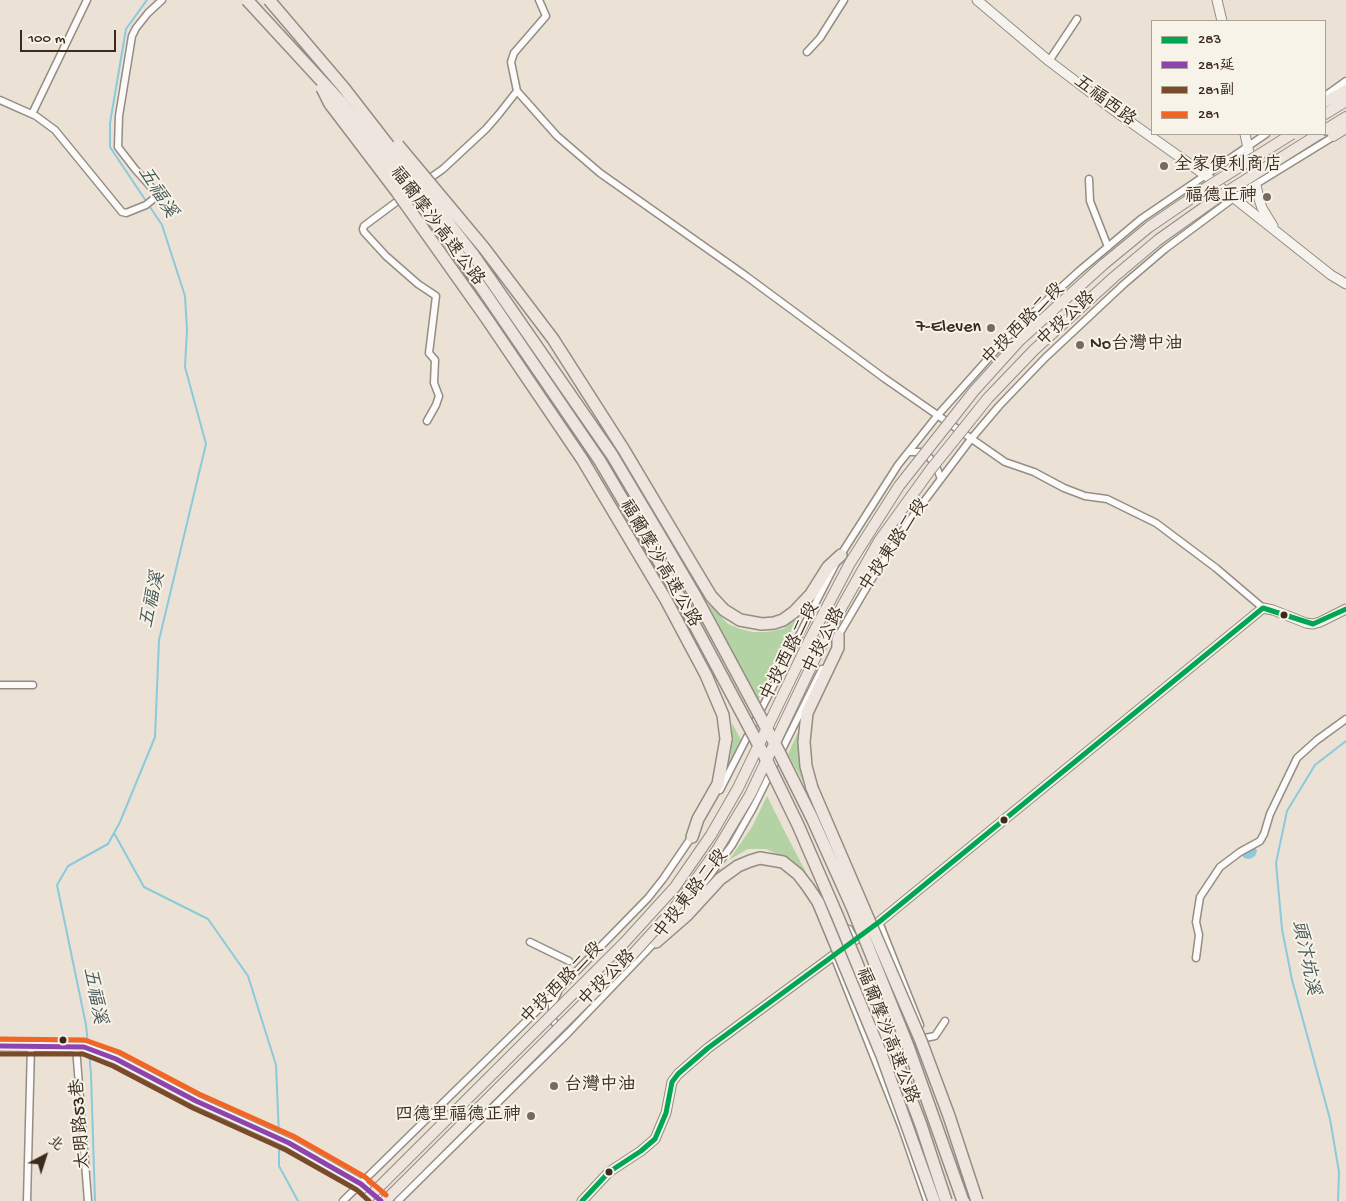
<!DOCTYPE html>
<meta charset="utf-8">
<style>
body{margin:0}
#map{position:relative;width:1346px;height:1201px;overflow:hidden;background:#ebe2d5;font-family:"Gochi Hand","LXGW WenKai TC",sans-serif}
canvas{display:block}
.legend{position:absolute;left:1151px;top:20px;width:175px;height:115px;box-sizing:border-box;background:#f7f3e8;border:1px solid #aca397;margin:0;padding:6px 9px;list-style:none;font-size:15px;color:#3b2a1e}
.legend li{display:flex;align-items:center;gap:10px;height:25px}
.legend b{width:25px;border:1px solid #aca397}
.north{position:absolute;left:20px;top:1131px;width:50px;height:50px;-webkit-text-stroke:4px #f7f3e8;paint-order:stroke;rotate:40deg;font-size:14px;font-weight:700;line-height:20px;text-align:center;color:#3b2a1e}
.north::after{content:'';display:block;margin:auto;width:18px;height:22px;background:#3b2a1e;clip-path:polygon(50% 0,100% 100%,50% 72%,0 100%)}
.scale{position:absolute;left:20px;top:30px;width:96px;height:22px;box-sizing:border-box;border:2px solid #3b2a1e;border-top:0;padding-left:6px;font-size:15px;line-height:18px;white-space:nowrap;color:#3b2a1e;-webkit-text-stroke:4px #f7f3e8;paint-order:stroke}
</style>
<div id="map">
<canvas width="1346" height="1201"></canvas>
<ul class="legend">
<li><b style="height:6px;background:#00a651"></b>283</li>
<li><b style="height:6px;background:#8e44ad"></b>281延</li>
<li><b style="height:6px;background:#7a4b2a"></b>281副</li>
<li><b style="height:6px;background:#f26522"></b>281</li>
</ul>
<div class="north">北</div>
<div class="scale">100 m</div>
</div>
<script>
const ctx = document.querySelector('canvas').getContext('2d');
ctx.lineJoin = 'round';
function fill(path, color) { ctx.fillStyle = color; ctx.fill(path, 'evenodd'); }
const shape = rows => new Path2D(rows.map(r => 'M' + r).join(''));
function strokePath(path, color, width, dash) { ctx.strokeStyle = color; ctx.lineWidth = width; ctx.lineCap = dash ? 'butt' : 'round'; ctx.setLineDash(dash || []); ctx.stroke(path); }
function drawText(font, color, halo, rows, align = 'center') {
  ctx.font = font + ' "Gochi Hand","LXGW WenKai TC",sans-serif'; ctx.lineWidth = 4; ctx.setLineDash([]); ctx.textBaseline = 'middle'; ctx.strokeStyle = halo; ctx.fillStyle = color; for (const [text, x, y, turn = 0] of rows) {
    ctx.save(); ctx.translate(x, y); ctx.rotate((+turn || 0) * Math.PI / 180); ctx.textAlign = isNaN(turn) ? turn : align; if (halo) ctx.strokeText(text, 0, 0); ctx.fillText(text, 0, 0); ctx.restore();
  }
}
fill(shape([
 [707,602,728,624,740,629,753,632,767,632,783,629,798,617,758,701],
 [732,723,741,740,728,766,731,755],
 [800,728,806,787,788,754],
 [767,796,786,834,811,882,783,857,766,849,748,849,729,860,752,827]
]), '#b4d3a5');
fill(shape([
 [1255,846,1257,851,1255,856,1250,859,1244,858,1241,854]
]), '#8acadc');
strokePath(shape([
 [114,833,144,887,208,919,248,976,276,1065,279,1136],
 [88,1044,86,1025,57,885,68,866,108,844,120,822,155,737,159,640,206,444,185,367,187,330,185,296,162,225,110,147,110,123,126,29,147,0],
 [89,1051,91,1074,95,1201],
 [279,1141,279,1166,298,1201],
 [1338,1201,1339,1172,1330,1119,1292,980,1282,929,1276,863,1287,811,1315,765,1346,741]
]), '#8acadc', 2);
const street = shape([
 [539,0,546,16,514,53,511,62,517,91,557,136,600,173,746,276,884,378,1005,462,1034,472,1064,488,1085,496,1107,499,1156,523,1216,568,1263,608],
 [807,52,820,38,844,0],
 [1049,61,1077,19],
 [1325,96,1346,81],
 [0,100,36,116,55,130,122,212,126,213,146,205,157,196,161,196,151,187,135,169,118,147,119,116,132,36,136,28,148,13,162,0],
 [32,114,87,0],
 [1089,179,1090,201,1108,247],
 [426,181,443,169,486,129,499,114,517,91],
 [403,197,364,226,363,229,364,232,386,256,418,284,436,296,429,353,435,360,434,383,439,396,436,405,427,421],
 [909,452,922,452,929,457,936,466,941,479],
 [840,556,898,465,937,416,1012,332,1079,271,1141,219,1266,134],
 [837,638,871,580,910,520,971,439,999,406,1045,358,1124,284,1165,249,1235,197,1336,135],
 [0,685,33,685],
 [720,790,835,565],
 [879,922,920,1025],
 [670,924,710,875,732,845,753,808,822,669],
 [849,929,855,940],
 [530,942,569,961],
 [834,956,902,1128,927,1201],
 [1196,958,1199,935,1196,922,1200,897,1220,867,1240,852,1260,841,1264,834,1270,814,1297,758,1317,740,1346,719],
 [558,992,552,1005,552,1019,560,1030],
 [76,1047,88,1201],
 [892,1051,925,1038,935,1036,945,1021],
 [27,1201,31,1046],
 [343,1201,559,989,648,898,663,879,693,835],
 [398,1201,569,1032,658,939]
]);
const secondary = shape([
 [977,0,1049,61,1112,109,1205,175,1331,275,1346,284],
 [1217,0,1222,21],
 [1245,134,1259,199,1262,208,1273,226],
 [0,1046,84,1047,116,1059,196,1101,289,1143,361,1184,381,1201],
 [582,1201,609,1172,641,1151,655,1139,666,1113,672,1082,678,1074,708,1048,879,922,1263,608,1273,610,1306,623,1313,624,1320,622,1346,609]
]);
const primary = shape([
 [1325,102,1346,90],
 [1325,114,1346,101],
 [1325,130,1346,117],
 [1333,136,1346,128]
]);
const highway = shape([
 [693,566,711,596,724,610,740,620,762,624,774,623,783,620,794,612,811,594,828,567,841,555],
 [812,788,806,766,804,742,807,713,838,648,838,636],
 [692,837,698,819,718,784,726,739],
 [656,942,687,915,720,879,738,866,750,861,760,858,783,862,798,874,808,887]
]);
strokePath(street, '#948d84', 9);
strokePath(secondary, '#948d84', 11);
strokePath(primary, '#948d84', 12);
strokePath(highway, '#948d84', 14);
strokePath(street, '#fcfbf9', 6);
strokePath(secondary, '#f6f2ee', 9);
strokePath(primary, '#eee5de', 10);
strokePath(highway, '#eee5de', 11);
const primaryBridge = shape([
 [365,1201,624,943,675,887,711,835,738,788,809,641,850,563,899,486,974,391,1020,340,1104,264,1149,227,1209,186,1292,134],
 [385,1201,633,954,672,911,697,878,717,850,750,795,818,652,844,603,879,541,931,469,988,398,1034,350,1114,277,1158,240,1220,196,1319,134]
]);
const highwayBridge = shape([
 [247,0,340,101,451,243,600,461,650,546,683,603,764,755,798,825,837,915,893,1051,921,1125,946,1201],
 [269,0,344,88,472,253,612,455,662,539,696,597,776,746,812,818,852,907,908,1046,963,1201],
 [322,88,330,104,397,192,487,319,582,459,666,600,706,675,723,715,726,739],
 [398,145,484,248,553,339,624,450,693,566],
 [812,788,921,1041,949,1116,977,1201],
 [808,887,818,902,882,1056,934,1201]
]);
strokePath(primaryBridge, '#948d84', 12, []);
strokePath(highwayBridge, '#948d84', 14, []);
strokePath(primaryBridge, '#eee5de', 10);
strokePath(highwayBridge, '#eee5de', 11);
strokePath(shape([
 [582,1201,609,1172,641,1151,655,1139,666,1113,672,1082,678,1074,708,1048,879,922,1263,608,1313,624,1346,609]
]), '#00a651', 5);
strokePath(shape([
 [0,1046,84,1047,116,1059,196,1101,289,1143,361,1184,381,1201]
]), '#8e44ad', 5);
strokePath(shape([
 [0,1054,83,1054,113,1066,193,1108,286,1150,357,1190,369,1201]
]), '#7a4b2a', 5);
strokePath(shape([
 [0,1039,85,1040,119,1052,199,1094,293,1136,365,1177,386,1195]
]), '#f26522', 5);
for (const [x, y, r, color] of [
 [1164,166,5,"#796a5e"],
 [1267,197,5,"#796a5e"],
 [991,328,5,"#796a5e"],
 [1080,345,5,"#796a5e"],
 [1284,615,4.5,"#3b2a1e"],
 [1004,820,4.5,"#3b2a1e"],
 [63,1040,4.5,"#3b2a1e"],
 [554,1086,5,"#796a5e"],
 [531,1116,5,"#796a5e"],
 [609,1172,4.5,"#3b2a1e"]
]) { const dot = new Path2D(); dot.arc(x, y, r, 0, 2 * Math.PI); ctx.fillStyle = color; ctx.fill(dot); strokePath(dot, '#f7f3e8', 2); }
drawText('18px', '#3b2a1e', '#f7f3e8', [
 ["五福西路",1104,102,37],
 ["福爾摩沙高速公路",436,227,53],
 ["中投公路",1067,320,-43],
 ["中投西路二段",1024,325,-45],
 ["中投東路二段",895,546,-56],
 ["福爾摩沙高速公路",659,564,60],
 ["中投公路",825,641,-63],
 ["中投西路二段",791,652,-63],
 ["中投東路二段",692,895,-52],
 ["中投公路",608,979,-45],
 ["中投西路二段",563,984,-45],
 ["福爾摩沙高速公路",886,1036,69],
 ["太明路53巷",82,1124,-94]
]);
drawText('18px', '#3b2a1e', '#f7f3e8', [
 ["全家便利商店",1174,166],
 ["福德正神",1257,197,"right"],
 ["7-Eleven",981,328,"right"],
 ["No台灣中油",1090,345],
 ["台灣中油",564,1086],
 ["四德里福德正神",521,1116,"right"]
], 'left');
drawText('italic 19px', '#465758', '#f7f3e8', [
 ["五福溪",156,193,58],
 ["五福溪",154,600,-77],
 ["頭汴坑溪",1304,958,78],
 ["五福溪",93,996,79]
]);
</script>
